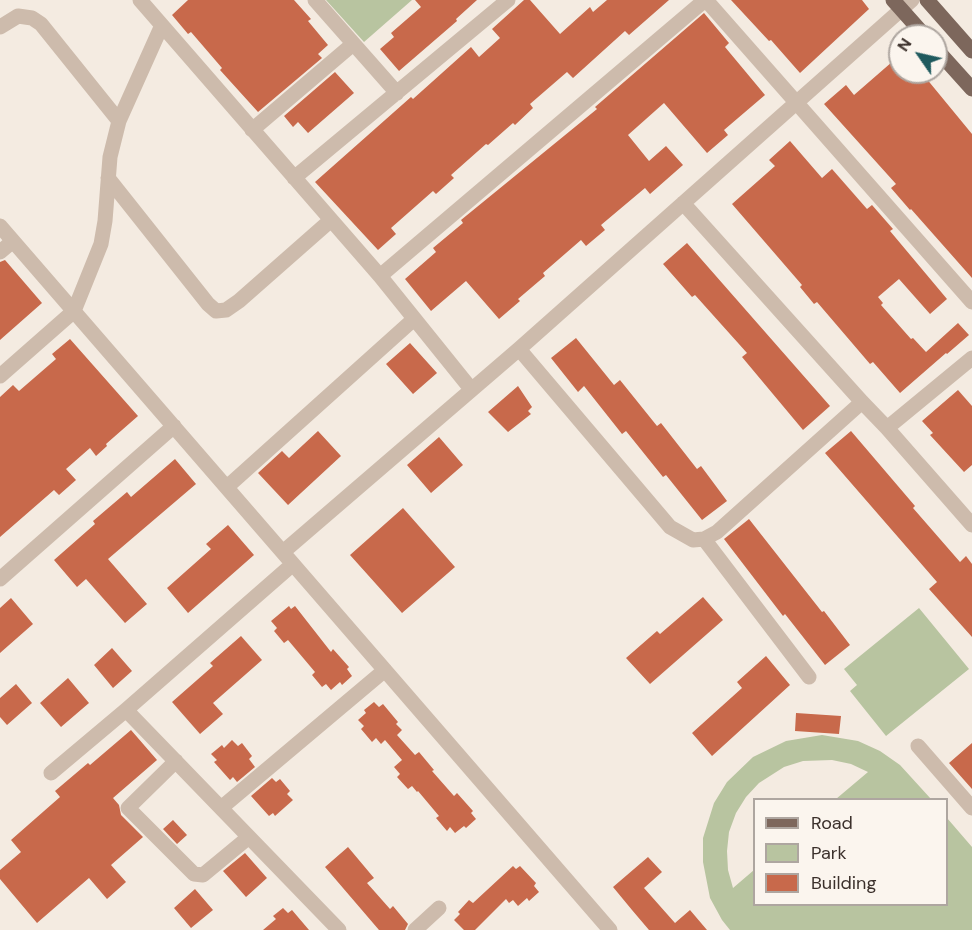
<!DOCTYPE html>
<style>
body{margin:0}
#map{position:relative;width:972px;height:930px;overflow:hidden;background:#f4ebe1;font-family:"DM Sans",sans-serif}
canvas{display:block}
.legend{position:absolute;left:753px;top:798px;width:195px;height:108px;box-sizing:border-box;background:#fbf5ee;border:2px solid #aea6a0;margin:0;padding:8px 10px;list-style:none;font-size:18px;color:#3b302b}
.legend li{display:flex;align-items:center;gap:12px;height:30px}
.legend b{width:30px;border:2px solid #aea6a0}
.north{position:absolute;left:888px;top:24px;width:60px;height:60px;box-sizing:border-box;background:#fbf5ee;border:2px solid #aea6a0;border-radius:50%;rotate:304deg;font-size:16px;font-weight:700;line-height:24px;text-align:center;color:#3b302b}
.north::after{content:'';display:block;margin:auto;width:21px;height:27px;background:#1f5a5e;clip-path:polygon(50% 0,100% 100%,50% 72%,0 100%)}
</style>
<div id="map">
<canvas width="972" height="930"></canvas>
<ul class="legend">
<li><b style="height:8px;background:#7d675c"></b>Road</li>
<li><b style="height:16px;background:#b8c4a0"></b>Park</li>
<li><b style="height:16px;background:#c8694b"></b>Building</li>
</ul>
<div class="north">N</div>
</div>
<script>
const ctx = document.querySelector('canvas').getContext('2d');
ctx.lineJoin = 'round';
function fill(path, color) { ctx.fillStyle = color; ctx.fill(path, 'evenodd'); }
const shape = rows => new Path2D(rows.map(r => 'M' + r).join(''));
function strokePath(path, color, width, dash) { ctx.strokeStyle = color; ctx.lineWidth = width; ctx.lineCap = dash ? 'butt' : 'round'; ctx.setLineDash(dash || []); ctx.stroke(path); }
fill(shape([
 [326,0,412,0,364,42],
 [919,608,969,669,886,736,850,691,857,685,844,669],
 [822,735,858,741,880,751,900,765,931,799,836,799,868,772,851,764,832,760,803,761,784,767,759,783,746,797,736,813,729,832,727,851,728,870,733,888,754,870,754,904,946,904,947,818,972,847,972,930,730,930,722,920,710,898,703,862,703,838,714,803,727,782,753,757,786,741]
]), '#b8c4a0');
fill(shape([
 [188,0,294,0,311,19,308,21,328,45,318,54,322,58,258,112,220,70,222,68,191,32,188,34,172,15],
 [415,0,477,0,456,19,457,21,399,71,380,49,394,37,391,33,421,7],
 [524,0,530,0,560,34,590,7,593,12,607,0,669,0,629,35,625,31,573,78,567,72,530,104,533,108,515,125,513,123,488,145,486,144,451,175,454,178,436,194,433,191,391,228,396,234,378,250,315,182,411,97,413,99,471,47,479,57,500,38,492,29],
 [731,0,862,0,869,9,800,73,771,40,769,41],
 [704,13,729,43,725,47,765,95,724,130,728,135,707,153,664,103,628,135,649,161,666,146,683,165,650,194,645,188,601,225,605,230,586,246,581,240,543,273,545,276,518,299,520,301,499,319,466,281,431,311,405,279,436,252,433,248,463,223,461,220,597,109,595,107],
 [900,55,900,72,921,72,972,134,972,278,911,209,910,210,891,188,896,184,824,104,846,85,854,95],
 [335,72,354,93,308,133,298,122,293,127,284,116],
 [790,141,822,178,832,169,867,209,872,205,893,229,890,231,947,299,930,314,899,279,878,297,883,303,881,305,911,339,913,338,926,352,958,323,969,335,947,354,946,353,900,393,873,362,870,364,817,302,814,304,800,287,802,285,732,204,775,166,769,160],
 [687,243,830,406,803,430,742,357,747,353,695,295,692,297,663,264],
 [5,260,42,303,0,340,0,262],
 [576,338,614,385,620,380,657,426,661,423,697,469,701,466,727,501,702,520,666,475,663,477,626,431,622,434,584,386,578,392,551,358],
 [70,339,138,416,106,444,107,446,96,456,90,448,66,469,76,480,59,495,54,490,0,537,0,397,13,385,19,391,56,359,52,354],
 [410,343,437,373,413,394,386,364],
 [518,386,532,407,528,411,531,414,508,432,488,412],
 [958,390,972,406,972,465,964,472,930,435,933,433,922,421],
 [318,431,341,456,288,505,258,473,282,451,289,458],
 [851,431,915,506,913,508,960,562,966,556,972,564,972,637,929,589,937,582,825,453],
 [439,437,463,465,431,493,407,465],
 [175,459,196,484,108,559,147,604,125,623,86,579,77,587,54,560,95,524,93,521,127,492,131,497],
 [403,508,455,567,402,613,350,555],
 [749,519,822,612,824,611,850,645,825,665,785,614,783,616,724,539],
 [228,525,254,555,188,613,167,588,211,549,206,544],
 [703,597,723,620,650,684,626,658,657,631,660,634],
 [11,598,33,624,0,653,0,608],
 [289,606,291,609,295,606,331,652,333,649,349,667,347,669,352,676,342,685,340,682,331,690,326,684,322,687,312,675,315,672,288,640,284,643,274,631,277,628,271,621],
 [241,636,262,660,213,703,223,714,200,734,172,702,213,666,210,663],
 [112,648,132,671,113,688,94,665],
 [766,656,790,685,712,756,692,733,742,688,737,682],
 [68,678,89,703,61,727,40,703],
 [16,684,32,703,7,725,0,717,0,698],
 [374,702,379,707,383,704,398,722,396,724,402,730,397,735,415,755,419,752,434,770,432,771,454,796,457,793,473,811,471,813,476,819,466,828,464,826,455,833,450,827,447,831,436,818,439,816,418,791,417,792,412,786,408,789,397,777,400,774,394,767,402,760,385,740,381,744,376,738,372,742,361,729,364,726,358,720,366,713,364,710],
 [796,713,841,716,839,734,795,731],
 [131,730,157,760,113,798,119,805,121,815,143,837,111,865,126,882,107,899,89,878,37,923,0,879,0,870,21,852,11,840,60,797,55,791,88,763,90,765],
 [232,740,238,746,242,743,252,756,249,759,255,767,237,782,233,777,230,780,214,762,217,760,211,754,222,745,224,748],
 [972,743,972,789,949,763],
 [272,778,276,782,280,779,290,791,287,794,293,800,275,816,273,813,269,816,251,796],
 [173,820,187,835,177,844,163,829],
 [348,847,374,878,367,883,390,909,393,906,408,924,405,930,379,930,325,867],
 [245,853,267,878,246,897,223,871],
 [648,857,662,872,644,888,675,923,690,910,707,930,649,930,632,910,613,887],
 [513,866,516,869,520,866,536,883,534,886,539,892,529,901,527,898,518,906,513,900,509,903,506,899,475,930,464,930,454,920,460,914,458,912,469,900,473,903],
 [195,889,213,910,191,928,174,908],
 [283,908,288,913,292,910,309,930,263,930,276,919,273,916]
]), '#c8694b');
strokePath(shape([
 [140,0,380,276,471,389],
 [315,0,397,93],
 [706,0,972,302],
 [0,27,18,16,32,18,41,24,119,121],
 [252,130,353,44],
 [108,178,208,304,216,311,226,310,239,301,331,220],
 [294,178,508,0],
 [683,203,862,402,887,428,972,525],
 [0,226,610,930],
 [0,252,13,241],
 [380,276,705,0],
 [519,349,670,527,693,540,704,539,717,532,862,402],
 [0,376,74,311,101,244,105,221,110,157,119,121,162,25],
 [887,428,972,358],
 [227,487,414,319],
 [704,539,809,677],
 [283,552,519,349,912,0],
 [0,579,174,426],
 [126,710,339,930],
 [918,746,972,808],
 [176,761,128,808,194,874,203,875,249,837],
 [51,773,126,710,293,564],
 [221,808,385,670],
 [415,930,439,908]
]), '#cdbbac', 15);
strokePath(shape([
 [893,0,925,36],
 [927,0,972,51],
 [936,49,972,89]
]), '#7d675c', 15);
</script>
